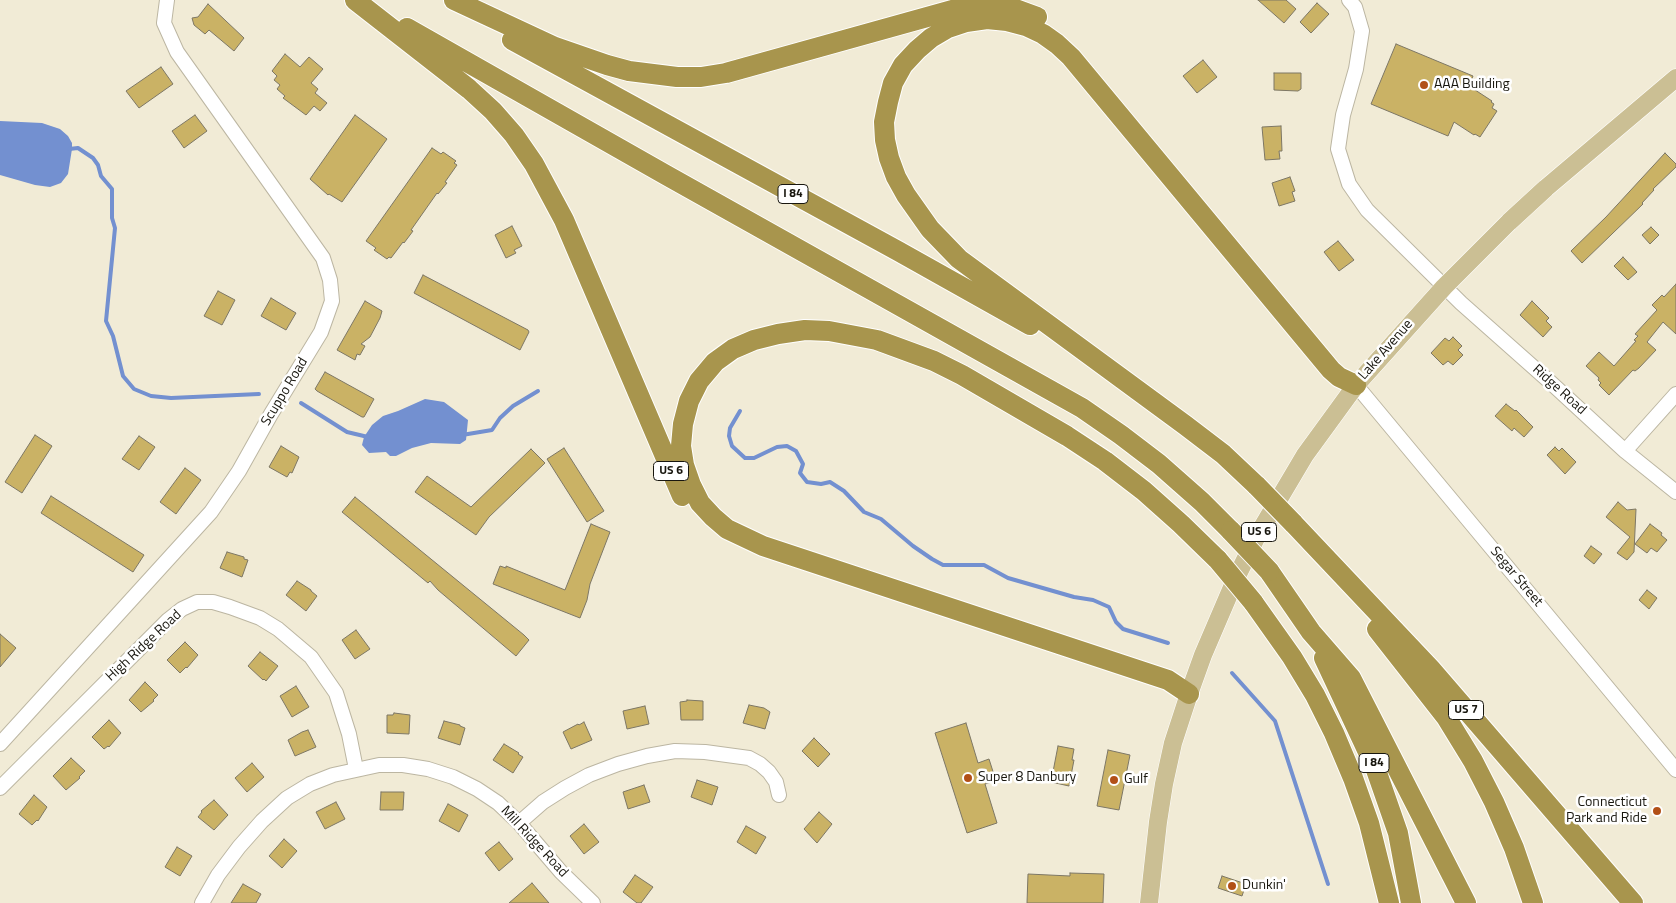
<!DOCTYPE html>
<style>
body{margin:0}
canvas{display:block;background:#f1ebd6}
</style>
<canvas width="1676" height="903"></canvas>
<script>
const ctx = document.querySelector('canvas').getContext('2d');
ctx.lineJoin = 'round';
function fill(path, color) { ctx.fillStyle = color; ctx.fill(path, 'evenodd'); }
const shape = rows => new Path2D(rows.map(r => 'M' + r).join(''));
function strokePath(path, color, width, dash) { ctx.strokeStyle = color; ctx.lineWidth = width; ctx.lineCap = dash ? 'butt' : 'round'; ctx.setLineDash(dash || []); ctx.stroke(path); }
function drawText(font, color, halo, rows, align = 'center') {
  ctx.font = font + ' "Titillium Web",sans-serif'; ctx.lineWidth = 5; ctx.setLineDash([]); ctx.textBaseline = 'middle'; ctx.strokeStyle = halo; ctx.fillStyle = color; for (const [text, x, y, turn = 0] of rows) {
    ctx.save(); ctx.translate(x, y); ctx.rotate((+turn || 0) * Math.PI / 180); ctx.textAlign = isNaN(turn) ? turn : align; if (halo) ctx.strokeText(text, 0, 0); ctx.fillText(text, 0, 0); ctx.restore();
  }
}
fill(shape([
 [0,121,42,123,60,129,68,136,72,143,72,149,68,174,61,183,50,187,35,185,0,175],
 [425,399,444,402,468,420,466,440,460,444,431,443,412,448,396,456,390,456,386,452,369,453,362,445,364,437,372,425,383,416,398,411]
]), '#7390d0');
strokePath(shape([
 [69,149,78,148,93,158,98,165,101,176,112,189,112,218,115,228,106,321,113,336,123,376,134,389,151,396,171,398,259,394],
 [301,403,347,432,368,437],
 [740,411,730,428,729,436,732,446,745,458,754,458,777,447,787,446,796,451,803,464,800,473,807,482,821,484,830,482,844,491,864,512,881,519,913,546,932,559,943,565,984,565,1008,578,1074,597,1093,600,1109,607,1116,622,1123,629,1168,643],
 [462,435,492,430,500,418,513,406,538,391],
 [1232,673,1275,721,1328,884]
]), '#7390d0', 4);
const building = shape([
 [1258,0,1286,0,1296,9,1284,23,1258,0],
 [1317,3,1329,14,1311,33,1300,22,1317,3],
 [208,4,244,38,234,51,209,30,205,34,194,25,192,18,198,17,208,4],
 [1396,44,1473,76,1469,86,1492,101,1491,102,1494,104,1492,108,1497,111,1480,137,1475,134,1474,135,1454,122,1448,136,1371,104,1396,44],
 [285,54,300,67,309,57,323,69,311,83,318,89,315,93,327,103,320,111,314,106,306,115,283,98,285,96,277,89,280,85,274,80,277,76,272,71,285,54],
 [1203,60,1217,77,1197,93,1183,76,1203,60],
 [161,67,173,84,139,108,126,91,161,67],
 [1274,73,1301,73,1301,89,1298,91,1274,90,1274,73],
 [195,115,207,131,184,148,172,131,195,115],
 [355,115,387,139,342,202,329,194,328,195,310,179,355,115],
 [1281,126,1282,151,1279,151,1280,159,1265,160,1262,127,1281,126],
 [432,148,441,154,443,152,456,161,454,163,457,165,445,182,447,183,438,194,437,193,411,230,413,231,404,243,403,242,391,258,389,257,387,259,374,250,376,248,366,241,432,148],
 [1665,153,1676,164,1676,167,1653,189,1654,190,1642,203,1643,204,1582,263,1571,251,1606,217,1665,153],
 [1290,177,1295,191,1292,192,1295,201,1279,206,1272,183,1290,177],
 [512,226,522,246,514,250,516,253,506,258,495,235,512,226],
 [1651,227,1659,235,1650,244,1642,235,1651,227],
 [1338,241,1354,260,1339,271,1324,252,1338,241],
 [1623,257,1637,272,1628,280,1614,266,1623,257],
 [423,275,528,330,529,332,520,350,414,293,423,275],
 [1676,284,1676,334,1663,322,1647,342,1656,350,1639,368,1635,371,1633,370,1609,395,1599,385,1601,383,1598,380,1599,378,1586,366,1599,352,1614,366,1636,341,1634,340,1638,336,1635,334,1657,310,1652,305,1662,295,1664,297,1676,284],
 [218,291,235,300,222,325,204,316,218,291],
 [271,298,296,313,286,330,261,316,271,298],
 [365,301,382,311,380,318,370,337,361,344,365,346,360,355,357,354,355,360,337,350,365,301],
 [1532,301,1549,318,1546,321,1552,327,1543,337,1520,315,1532,301],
 [1453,337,1462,346,1458,350,1463,355,1453,365,1448,361,1443,365,1431,353,1445,338,1449,341,1453,337],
 [325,372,374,399,364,417,362,417,317,391,315,389,325,372],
 [1506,404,1515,411,1516,410,1533,427,1524,437,1514,428,1512,431,1495,416,1506,404],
 [35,435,52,446,22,493,5,482,35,435],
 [139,436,155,447,139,470,122,459,139,436],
 [281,446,299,457,292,473,290,472,287,477,269,467,281,446],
 [1555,447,1559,451,1562,448,1576,462,1565,474,1547,455,1555,447],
 [564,448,604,511,587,522,547,459,564,448],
 [531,449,545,463,489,517,476,535,415,492,427,476,471,507,531,449],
 [185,468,201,480,176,514,160,502,185,468],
 [51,496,144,555,133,572,41,513,51,496],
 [355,497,524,635,529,640,516,656,438,590,430,581,428,583,342,512,355,497],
 [1618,502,1627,510,1636,509,1634,552,1627,560,1617,553,1630,537,1606,517,1618,502],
 [591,524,610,532,590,584,587,600,580,618,493,584,500,566,506,568,506,566,565,590,591,524],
 [1650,524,1662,533,1661,535,1667,540,1657,552,1651,548,1647,553,1635,544,1650,524],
 [1591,546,1602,554,1594,564,1584,556,1591,546],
 [227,552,244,557,244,559,248,560,242,577,220,568,227,552],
 [297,581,311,590,311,591,317,596,306,611,286,595,297,581],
 [1647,590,1657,598,1649,609,1639,600,1647,590],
 [356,630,370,649,355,659,342,640,356,630],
 [0,634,16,648,0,667,0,634],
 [185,642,198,655,187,668,186,667,180,673,167,660,185,642],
 [260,652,278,666,266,681,264,679,263,680,248,666,260,652],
 [145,682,158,695,153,700,154,701,141,712,129,700,145,682],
 [296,686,309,707,292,717,280,696,296,686],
 [687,700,703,701,703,720,681,720,680,702,687,701,687,700],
 [749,705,764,708,770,712,765,729,743,723,749,705],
 [645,706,649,724,627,729,623,711,645,706],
 [394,713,410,715,409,734,387,733,387,715,393,715,394,713],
 [109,720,121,733,109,747,108,746,104,749,92,737,109,720],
 [444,721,460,725,460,726,465,728,460,745,438,738,444,721],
 [584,722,592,740,571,749,563,732,578,724,579,725,584,722],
 [966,723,978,763,989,759,996,781,985,784,997,823,967,833,935,733,966,723],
 [308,730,316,747,295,756,288,740,302,732,308,730],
 [814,738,830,754,818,767,802,751,814,738],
 [504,744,519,753,518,754,523,757,513,773,493,760,504,744],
 [1058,746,1074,749,1072,760,1074,760,1069,786,1051,782,1058,746],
 [1108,750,1130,755,1119,810,1097,806,1108,750],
 [71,758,85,771,79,777,80,778,66,790,53,776,71,758],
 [252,763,264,777,247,792,235,778,252,763],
 [697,780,718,787,712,805,691,797,697,780],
 [644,785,650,802,628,809,623,792,644,785],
 [381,792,404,792,403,810,380,810,381,792],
 [34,795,47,807,38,821,37,820,32,825,19,814,34,795],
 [214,800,228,815,214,830,198,817,202,812,201,811,214,800],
 [336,802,345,819,325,829,316,812,336,802],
 [448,804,468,815,459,832,439,821,448,804],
 [819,812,832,824,817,843,804,829,819,812],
 [584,824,599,842,584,854,570,836,584,824],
 [746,826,766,837,756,854,737,842,746,826],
 [284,839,297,851,282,868,269,856,284,839],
 [499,842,513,859,499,871,485,853,499,842],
 [177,847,192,856,180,876,165,867,177,847],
 [1070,873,1104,874,1103,903,1027,903,1028,874,1070,876,1070,873],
 [635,875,653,887,641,903,637,903,623,892,635,875],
 [1222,876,1246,884,1242,896,1218,888,1222,876],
 [532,883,549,903,509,903,524,890,532,883],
 [243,884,261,894,256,903,231,903,243,884]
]);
fill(building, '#cab265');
strokePath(building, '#7d7765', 1);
const minor = shape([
 [1349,0,1355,7,1362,31,1356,69,1343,115,1338,149,1349,184,1367,210,1461,303,1549,381,1625,451,1676,492],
 [1356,385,1676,770],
 [1625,451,1676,394],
 [0,744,211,512,239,471,271,414,321,332,332,301,330,280,323,258,177,52,164,23,167,0],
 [0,788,168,620,182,609,197,602,213,602,230,607,260,618,278,629,311,657,336,693,349,734,356,769],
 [519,823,543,802,565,788,589,775,618,764,647,756,675,751,705,752,749,758,760,764,769,772,776,782,779,795],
 [202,903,218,875,239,847,262,821,287,798,310,784,333,775,379,765,403,765,428,769,453,777,477,789,498,803,519,823,561,872,593,903]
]);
const major = shape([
 [1149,903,1158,822,1164,784,1173,743,1189,694,1203,655,1236,578,1257,536,1305,455,1356,385,1444,287,1509,222,1546,188,1676,78]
]);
const highway = shape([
 [355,0,469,89,493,111,514,135,534,164,564,220,682,496],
 [454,0,555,47,607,65,629,71,677,77,701,77,726,73,963,7,986,4,1010,7,1037,17],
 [407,28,666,175,1082,408,1121,435,1159,464,1202,502,1231,531],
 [512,40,898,251,1030,325],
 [1257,486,1223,454,1185,425,959,259,930,229,906,195,896,177,889,158,885,140,884,122,888,102,893,83,903,65,917,50,931,38,948,28,966,22,987,19,1007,21,1026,26,1043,34,1057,44,1071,57,1331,370,1339,377,1356,385],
 [1293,523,1430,668,1633,903],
 [1269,571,1311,632,1351,678,1466,903],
 [1253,602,1292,657,1315,695,1334,733,1353,778,1369,823,1389,903],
 [1377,629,1446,717,1473,761,1494,802,1514,848,1533,903],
 [1324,658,1375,767,1398,833,1411,903],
 [1189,694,1168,680,763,546,727,529,713,517,700,503,691,485,684,465,681,446,683,424,689,401,699,381,715,362,733,349,754,340,778,334,805,330,829,331,877,340,934,361,962,375,1067,436,1105,461,1144,491,1181,524,1218,560]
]);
strokePath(minor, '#bcb6a2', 16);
strokePath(major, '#fff', 19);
strokePath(highway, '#fff', 22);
strokePath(minor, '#fff', 14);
strokePath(major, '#cbbf94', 18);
strokePath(highway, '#a8954d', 20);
const highwayBridge = shape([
 [1257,486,1293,523],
 [1231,531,1269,571],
 [1218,560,1253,602]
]);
strokePath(highwayBridge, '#fff', 22, []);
strokePath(highwayBridge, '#a8954d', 20);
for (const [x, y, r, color] of [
 [1424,85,5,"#b25017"],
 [968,778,5,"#b25017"],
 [1114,780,5,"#b25017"],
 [1657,811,5,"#b25017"],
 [1232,886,5,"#b25017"]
]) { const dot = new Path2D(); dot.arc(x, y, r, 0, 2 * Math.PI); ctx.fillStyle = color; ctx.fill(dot); strokePath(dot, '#fff', 2); }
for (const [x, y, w] of [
 [793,194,30],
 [671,471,35],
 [1259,532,35],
 [1466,710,35],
 [1374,763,30]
]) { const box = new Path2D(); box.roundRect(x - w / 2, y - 9.5, w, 19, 4); ctx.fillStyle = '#fff'; ctx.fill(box); strokePath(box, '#18160e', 1); }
drawText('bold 12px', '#18160e', null, [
 ["I 84",793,194],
 ["US 6",671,471],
 ["US 6",1259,532],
 ["US 7",1466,710],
 ["I 84",1374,763]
]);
drawText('14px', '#18160e', '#fff', [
 ["AAA Building",1434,85],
 ["Super 8 Danbury",978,778],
 ["Gulf",1124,780],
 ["Connecticut",1647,803,"right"],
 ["Park and Ride",1647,819,"right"],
 ["Dunkin'",1242,886]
], 'left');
drawText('14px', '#18160e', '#fff', [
 ["Lake Avenue",1386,350,-49],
 ["Ridge Road",1559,390,42],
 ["Scuppo Road",285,392,-59],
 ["Segar Street",1516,577,50],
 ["High Ridge Road",144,646,-43],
 ["Mill Ridge Road",534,842,47]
]);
</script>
